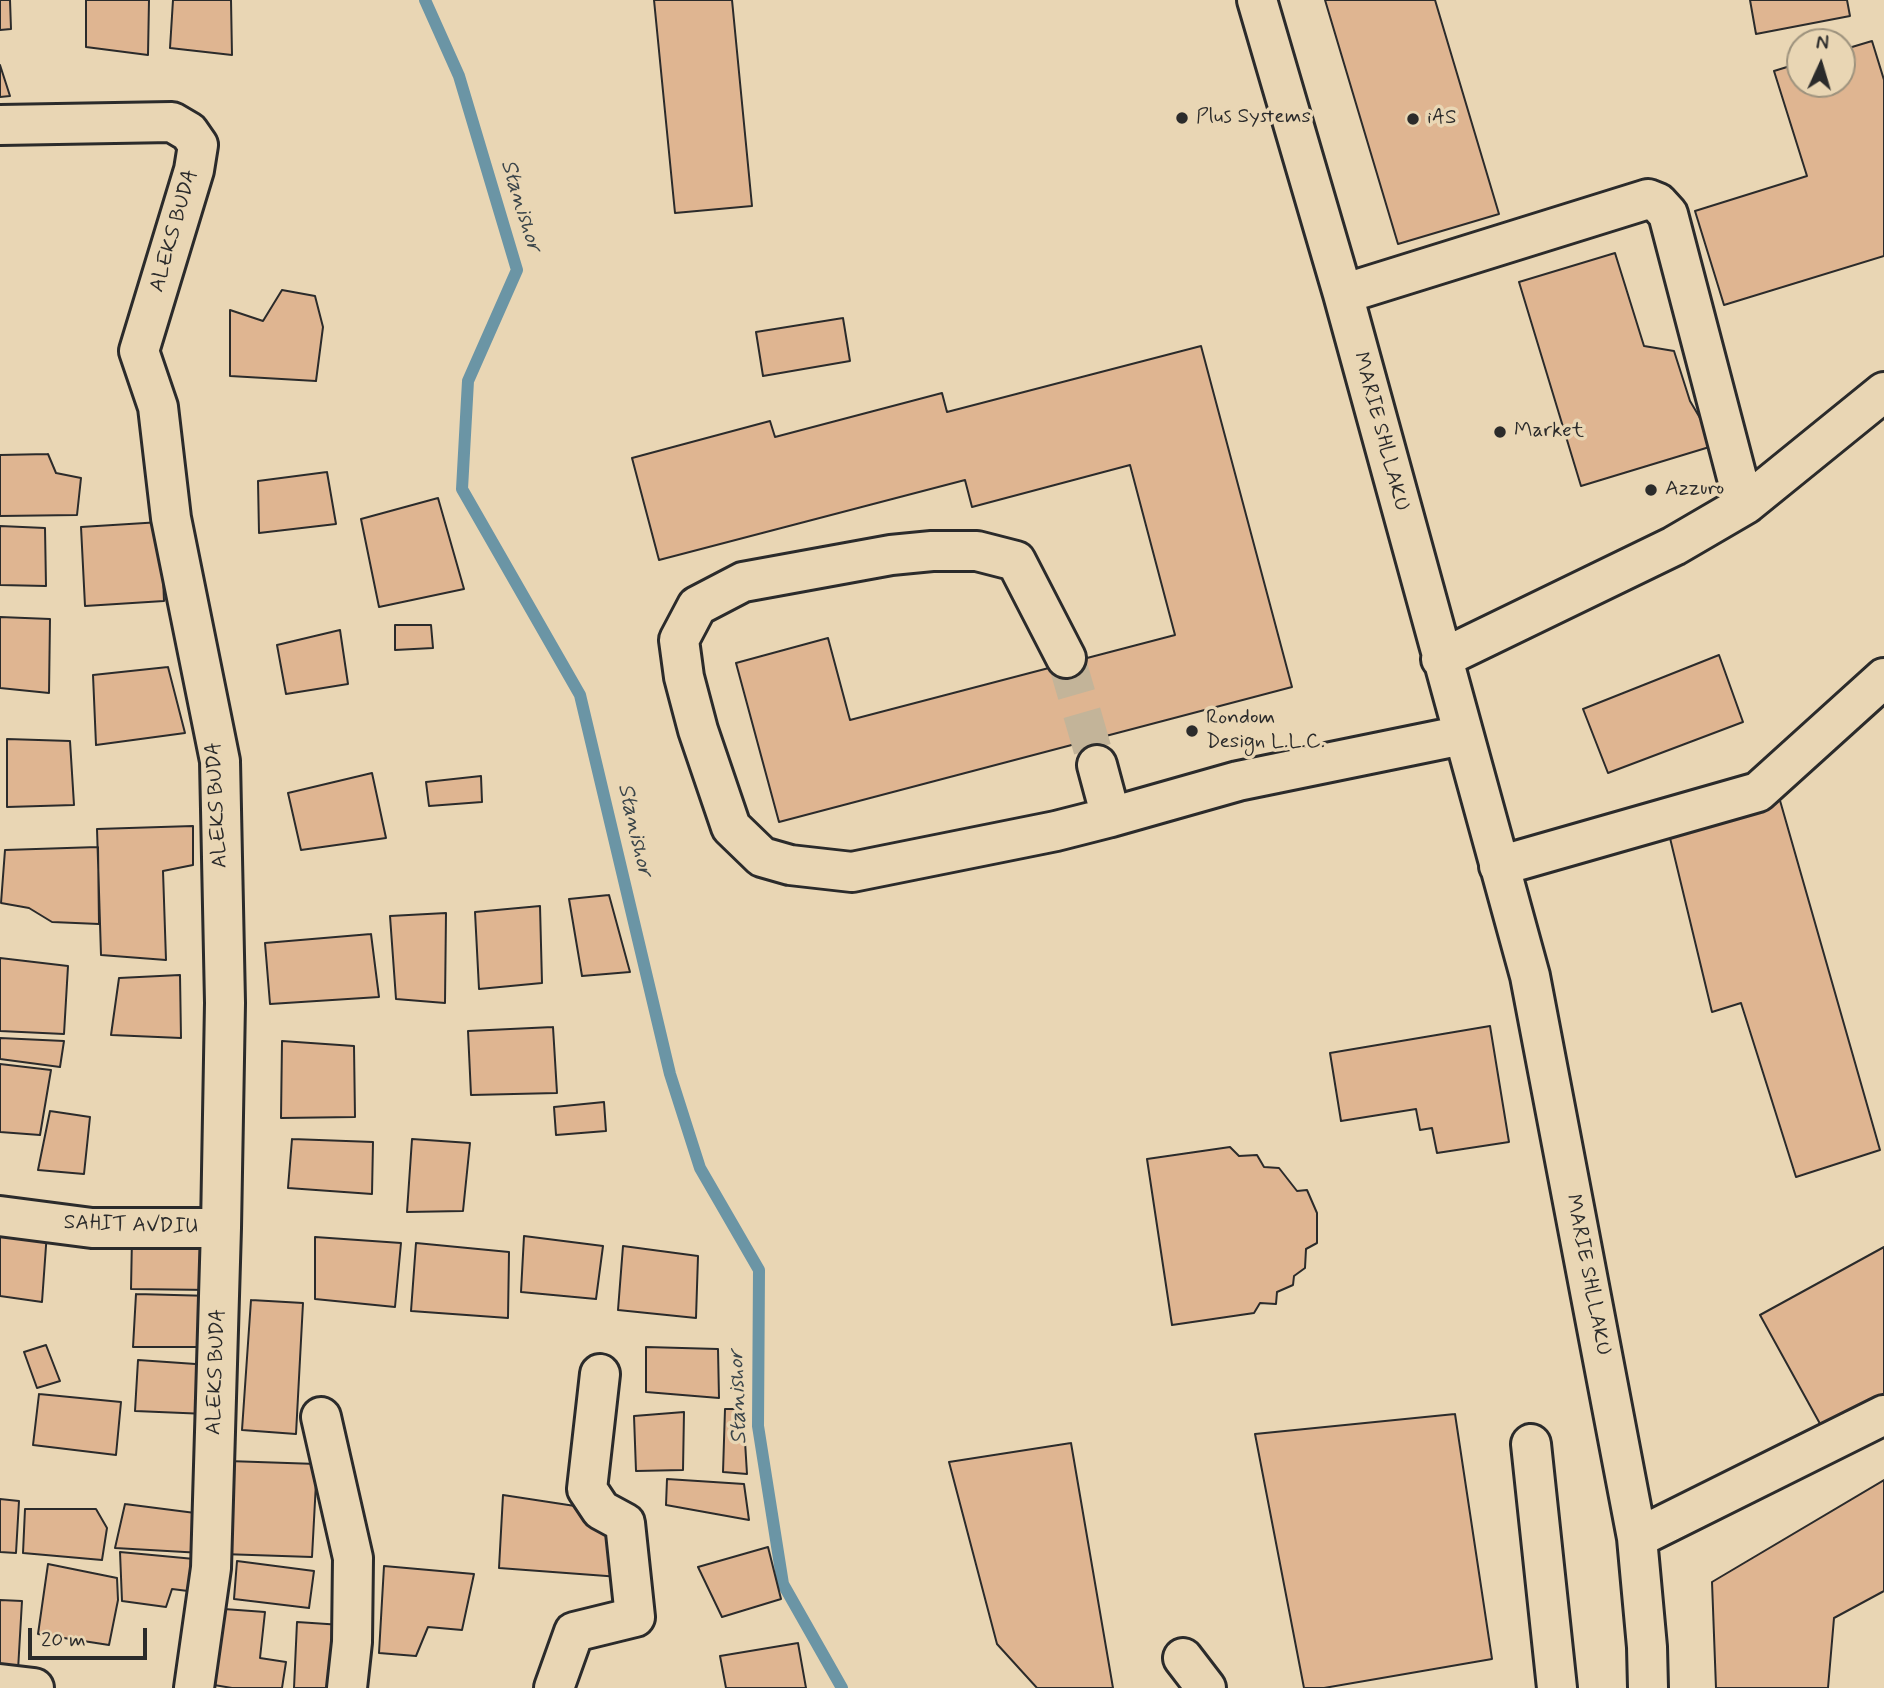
<!DOCTYPE html>
<style>
body{margin:0}
#map{position:relative;width:1884px;height:1688px;overflow:hidden;background:#e9d6b4;font-family:Mynerve,sans-serif}
canvas{display:block}
.north{position:absolute;left:1786px;top:28px;width:70px;height:70px;box-sizing:border-box;background:#e9d6b4;border:2px solid #9d927d;border-radius:50%;rotate:4deg;font-size:19px;font-weight:700;line-height:28px;text-align:center;color:#2b2b2b}
.north::after{content:'';display:block;margin:auto;width:24px;height:32px;background:#2b2b2b;clip-path:polygon(50% 0,100% 100%,50% 72%,0 100%)}
.scale{position:absolute;left:28px;top:1628px;width:119px;height:32px;box-sizing:border-box;border:4px solid #2b2b2b;border-top:0;padding-left:9px;font-size:21px;line-height:24px;white-space:nowrap;color:#2b2b2b;-webkit-text-stroke:5px #e9d6b4;paint-order:stroke}
</style>
<div id="map">
<canvas width="1884" height="1688"></canvas>
<div class="north">N</div>
<div class="scale">20 m</div>
</div>
<script>
const ctx = document.querySelector('canvas').getContext('2d');
ctx.lineJoin = 'round';
const shape = rows => new Path2D(rows.map(r => 'M' + r).join(''));
function strokePath(path, color, width, dash) { ctx.strokeStyle = color; ctx.lineWidth = width; ctx.lineCap = dash ? 'butt' : 'round'; ctx.setLineDash(dash || []); ctx.stroke(path); }
function fill(path, color) { ctx.fillStyle = color; ctx.fill(path, 'evenodd'); }
function drawText(font, color, halo, rows, align = 'center') {
  ctx.font = font + ' Mynerve,sans-serif'; ctx.lineWidth = 7; ctx.setLineDash([]); ctx.textBaseline = 'middle'; ctx.strokeStyle = halo; ctx.fillStyle = color; for (const [text, x, y, turn = 0] of rows) {
    ctx.save(); ctx.translate(x, y); ctx.rotate((+turn || 0) * Math.PI / 180); ctx.textAlign = isNaN(turn) ? turn : align; if (halo) ctx.strokeText(text, 0, 0); ctx.fillText(text, 0, 0); ctx.restore();
  }
}
strokePath(shape([
 [425,0,459,76,517,270,468,381,462,489,580,695,670,1074,700,1168,759,1270,758,1426,783,1584,842,1688]
]), '#6b95a5', 12);
const building = shape([
 [0,0,10,0,11,29,0,30,0,0],
 [86,0,149,0,148,55,86,47,86,0],
 [173,0,231,0,232,55,170,48,173,0],
 [654,0,732,0,752,206,675,213,654,0],
 [1325,0,1435,0,1499,214,1398,244,1325,0],
 [1750,0,1847,0,1850,16,1756,34,1750,0],
 [1872,41,1884,80,1884,256,1724,305,1695,211,1807,176,1774,71,1800,63,1800,84,1842,84,1842,50,1872,41],
 [0,65,10,96,0,97,0,65],
 [1615,253,1644,346,1674,351,1690,401,1716,445,1581,486,1519,282,1615,253],
 [282,290,315,296,323,327,316,381,230,376,230,310,263,321,282,290],
 [843,318,850,361,763,376,756,332,843,318],
 [1201,346,1292,687,779,822,736,663,828,638,850,720,1175,635,1130,465,972,507,965,480,659,560,632,458,770,421,775,437,942,393,947,412,1201,346],
 [48,454,56,473,81,478,77,515,0,516,0,455,48,454],
 [327,472,336,524,259,533,258,481,327,472],
 [438,498,464,589,379,607,361,519,438,498],
 [161,522,164,601,85,606,81,527,161,522],
 [0,526,45,528,46,586,0,585,0,526],
 [0,617,50,619,49,693,0,688,0,617],
 [395,625,431,625,433,648,395,650,395,625],
 [340,630,348,684,286,694,277,645,340,630],
 [1719,655,1743,722,1608,773,1583,709,1719,655],
 [168,667,185,733,96,745,93,675,168,667],
 [7,739,70,741,74,805,7,807,7,739],
 [372,773,386,838,301,850,288,793,372,773],
 [481,776,482,802,429,806,426,782,481,776],
 [1779,797,1880,1150,1796,1177,1741,1003,1712,1012,1670,838,1779,797],
 [193,826,193,865,163,871,166,960,101,955,97,829,193,826],
 [98,847,99,924,52,922,29,908,1,903,5,850,98,847],
 [609,895,630,972,582,976,569,899,609,895],
 [540,906,542,983,479,989,475,912,540,906],
 [446,913,445,1003,396,999,390,916,446,913],
 [371,934,379,997,270,1004,265,943,371,934],
 [0,958,68,966,64,1034,0,1031,0,958],
 [180,975,181,1038,111,1035,119,978,180,975],
 [1490,1026,1509,1142,1437,1153,1432,1128,1420,1130,1416,1109,1341,1121,1330,1053,1490,1026],
 [553,1027,557,1093,471,1095,468,1031,553,1027],
 [0,1038,64,1041,60,1067,0,1059,0,1038],
 [282,1041,354,1046,355,1117,281,1118,282,1041],
 [0,1064,51,1070,40,1135,0,1132,0,1064],
 [604,1102,606,1131,556,1135,554,1107,604,1102],
 [50,1111,90,1117,84,1174,38,1170,50,1111],
 [292,1139,373,1142,372,1194,288,1188,292,1139],
 [412,1139,470,1143,463,1211,407,1212,412,1139],
 [1230,1147,1239,1156,1257,1155,1264,1167,1279,1168,1297,1191,1307,1190,1317,1213,1317,1243,1306,1249,1305,1268,1294,1276,1293,1285,1277,1292,1276,1304,1260,1303,1254,1313,1172,1325,1147,1159,1230,1147],
 [0,1226,47,1232,42,1302,0,1296,0,1226],
 [214,1235,211,1290,131,1289,132,1237,214,1235],
 [524,1236,603,1246,596,1299,521,1292,524,1236],
 [315,1237,401,1243,395,1307,315,1299,315,1237],
 [416,1243,509,1252,508,1318,411,1311,416,1243],
 [623,1246,698,1256,696,1318,618,1310,623,1246],
 [1884,1247,1884,1398,1824,1431,1760,1315,1884,1247],
 [136,1294,212,1296,210,1347,133,1347,136,1294],
 [251,1300,303,1303,296,1434,242,1430,251,1300],
 [46,1345,60,1381,37,1388,24,1352,46,1345],
 [646,1347,718,1349,719,1398,646,1392,646,1347],
 [138,1360,210,1365,207,1414,135,1411,138,1360],
 [39,1394,121,1402,116,1455,33,1445,39,1394],
 [725,1409,743,1409,747,1474,723,1472,725,1409],
 [684,1412,683,1470,636,1471,634,1416,684,1412],
 [1455,1414,1492,1659,1324,1688,1304,1688,1255,1434,1455,1414],
 [1071,1443,1113,1688,1037,1688,997,1644,949,1462,1071,1443],
 [228,1461,317,1464,312,1557,222,1554,228,1461],
 [667,1479,744,1484,749,1520,666,1505,667,1479],
 [1884,1480,1884,1591,1834,1618,1828,1688,1716,1688,1712,1582,1884,1480],
 [503,1495,575,1506,612,1524,620,1577,499,1568,503,1495],
 [0,1499,19,1501,16,1553,0,1552,0,1499],
 [125,1504,203,1514,202,1553,115,1548,125,1504],
 [25,1509,96,1509,107,1528,102,1560,23,1553,25,1509],
 [768,1547,781,1599,722,1617,698,1567,768,1547],
 [120,1552,205,1560,204,1593,172,1589,166,1607,122,1601,120,1552],
 [237,1561,314,1571,309,1608,234,1599,237,1561],
 [48,1564,117,1578,118,1600,109,1645,38,1634,48,1564],
 [384,1566,474,1574,462,1630,428,1627,416,1656,379,1653,384,1566],
 [0,1600,22,1601,18,1670,0,1668,0,1600],
 [224,1609,265,1612,260,1658,286,1662,282,1688,232,1688,214,1685,224,1609],
 [297,1622,342,1625,335,1688,294,1688,297,1622],
 [798,1643,806,1688,726,1688,720,1656,798,1643]
]);
fill(building, '#dfb591');
strokePath(building, '#2b2b2b', 2);
strokePath(shape([
 [1066,658,1097,765]
]), '#c3b499', 38, [38, 19]);
const minor = shape([
 [1257,0,1343,294,1530,976,1637,1538,1647,1647,1648,1688],
 [0,125,172,122,189,132,198,145,194,170,139,351,158,407,171,518,220,761,225,1003,221,1228,211,1568,194,1688],
 [1343,294,1648,199,1658,203,1668,214,1741,493,1746,504,1674,546,1441,659],
 [1746,504,1884,392],
 [1066,658,1016,561,977,551,932,551,891,555,743,582,697,606,679,640,684,677,698,730,731,827,762,857,790,865,852,872,1056,831,1111,817,1097,765],
 [1111,817,1238,781,1463,735],
 [1499,866,1758,792,1884,678],
 [0,1216,92,1228,221,1228],
 [321,1417,353,1558,352,1642,347,1688],
 [1531,1444,1557,1688],
 [1637,1538,1884,1415],
 [1183,1658,1206,1688],
 [0,1684,34,1688],
 [554,1688,574,1632,635,1617,625,1523,601,1510,587,1489,600,1374]
]);
strokePath(minor, '#2b2b2b', 44);
strokePath(minor, '#e9d6b4', 38);
for (const [x, y, r, color] of [
 [1182,118,7,"#2b2b2b"],
 [1413,119,7,"#2b2b2b"],
 [1500,432,7,"#2b2b2b"],
 [1651,490,7,"#2b2b2b"],
 [1192,731,7,"#2b2b2b"]
]) { const dot = new Path2D(); dot.arc(x, y, r, 0, 2 * Math.PI); ctx.fillStyle = color; ctx.fill(dot); strokePath(dot, '#e9d6b4', 2.5); }
drawText('21px', '#2b2b2b', '#e9d6b4', [
 ["Plus Systems",1196,118],
 ["iAS",1427,119],
 ["Market",1514,432],
 ["Azzuro",1665,490],
 ["Rondom",1206,719],
 ["Design L.L.C.",1206,743]
], 'left');
drawText('21px', '#2b2b2b', '#e9d6b4', [
 ["ALEKS BUDA",175,231,-74],
 ["MARIE SHLLAKU",1380,432,75],
 ["ALEKS BUDA",218,805,-93],
 ["SAHIT AVDIU",131,1226,2],
 ["MARIE SHLLAKU",1587,1275,79],
 ["ALEKS BUDA",217,1372,-88]
]);
drawText('italic 23px', '#3b454a', '#e9d6b4', [
 ["Stanishor",520,206,73],
 ["Stanishor",634,830,77],
 ["Stanishor",739,1397,-92]
]);
</script>
